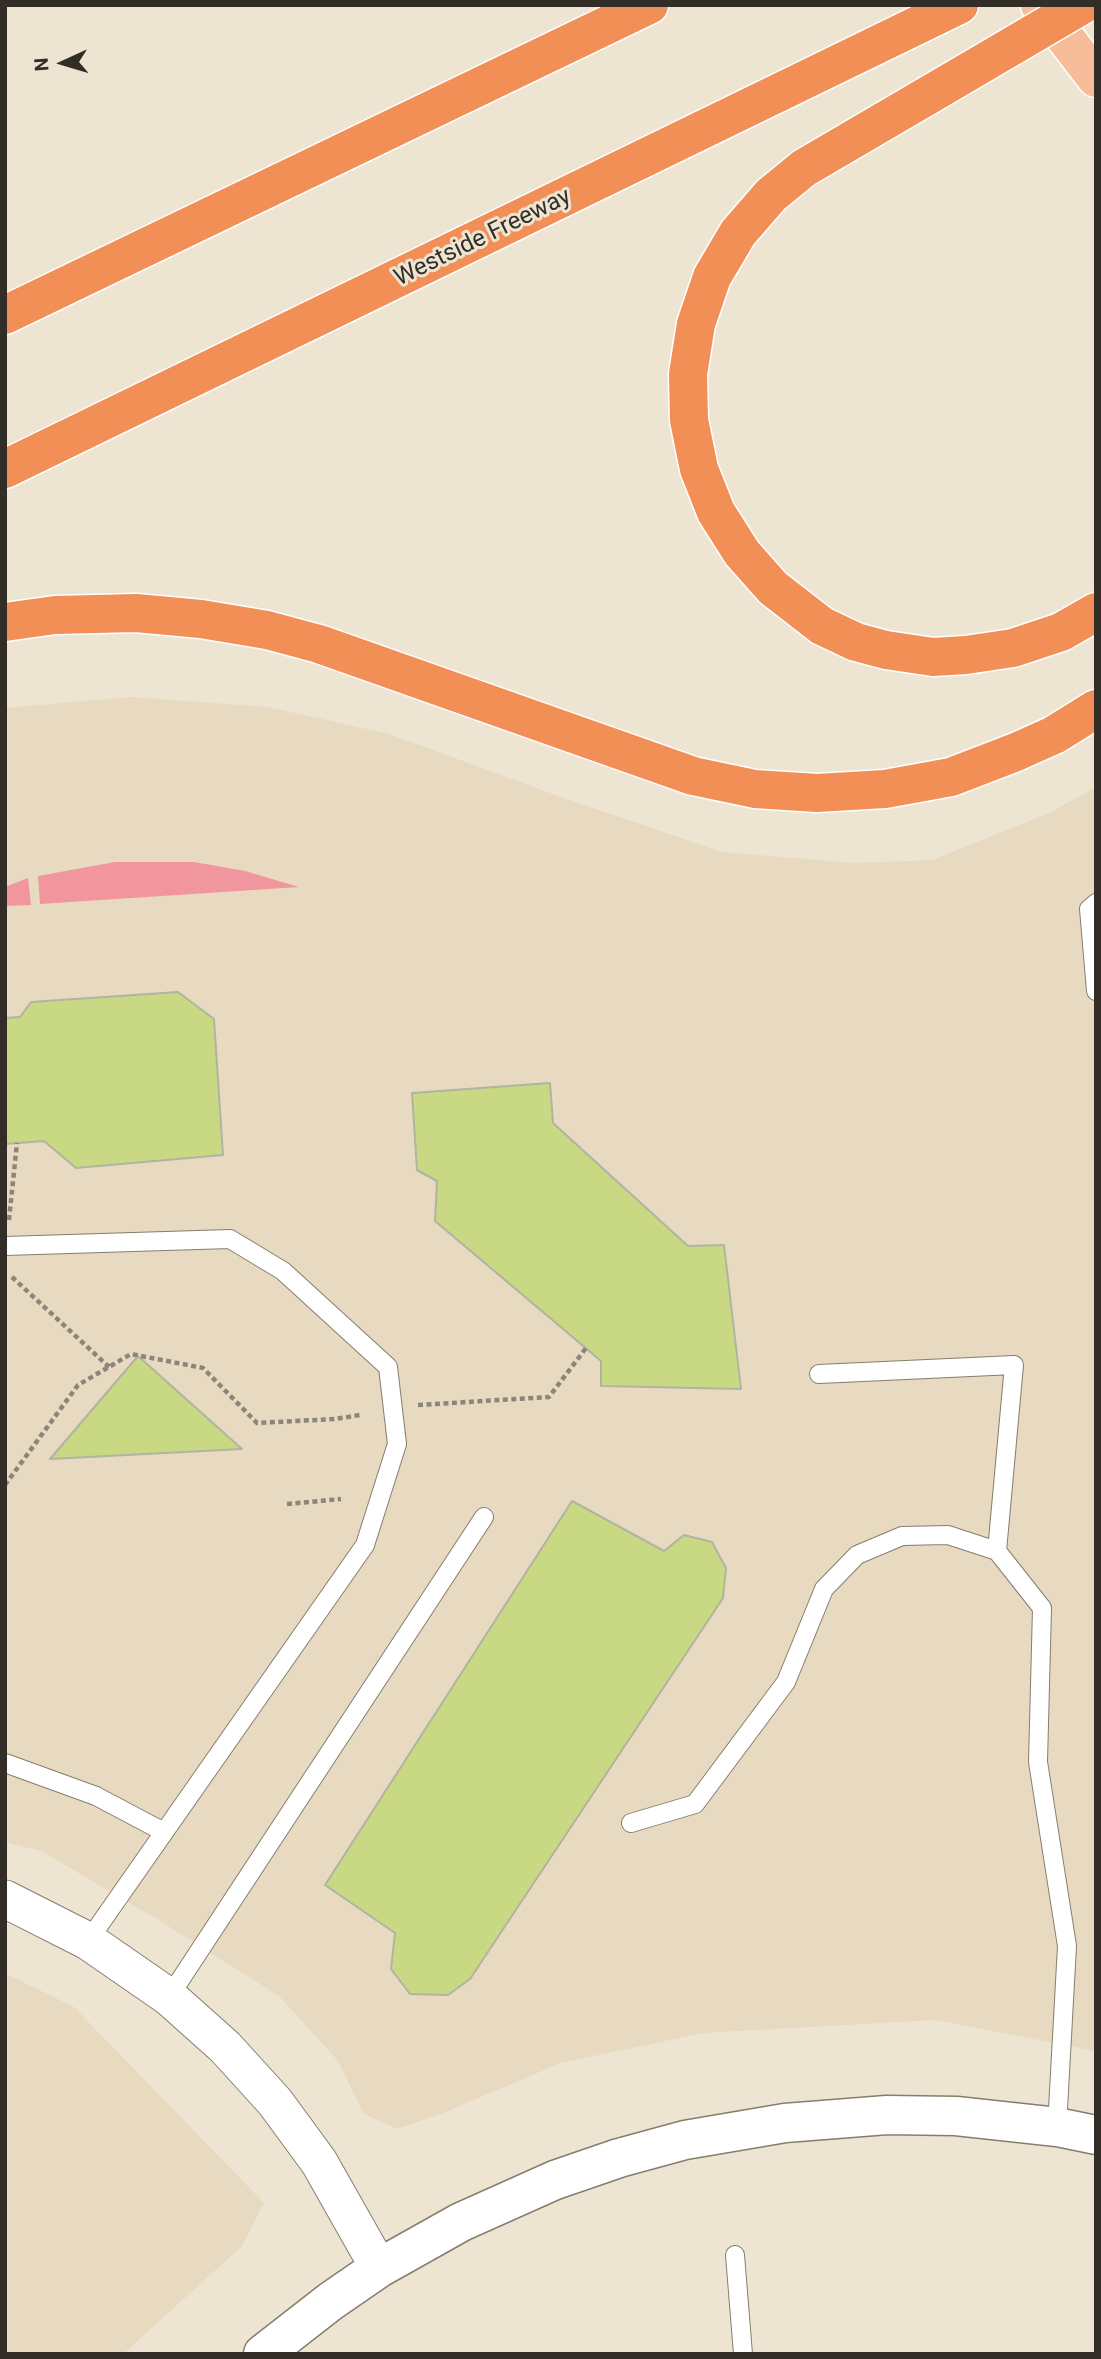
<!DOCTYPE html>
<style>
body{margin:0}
#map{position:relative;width:1101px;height:2359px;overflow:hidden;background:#eee4d2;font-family:Roboto,sans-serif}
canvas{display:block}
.frame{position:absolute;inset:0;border:7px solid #322e27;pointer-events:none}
.north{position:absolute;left:28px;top:28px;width:70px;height:70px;-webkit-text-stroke:5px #eee4d2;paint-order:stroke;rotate:266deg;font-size:19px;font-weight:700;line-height:28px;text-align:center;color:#322e27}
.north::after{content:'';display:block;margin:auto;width:24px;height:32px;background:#322e27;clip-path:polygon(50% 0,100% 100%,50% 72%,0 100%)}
</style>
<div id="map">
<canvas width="1101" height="2359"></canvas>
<div class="frame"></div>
<div class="north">N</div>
</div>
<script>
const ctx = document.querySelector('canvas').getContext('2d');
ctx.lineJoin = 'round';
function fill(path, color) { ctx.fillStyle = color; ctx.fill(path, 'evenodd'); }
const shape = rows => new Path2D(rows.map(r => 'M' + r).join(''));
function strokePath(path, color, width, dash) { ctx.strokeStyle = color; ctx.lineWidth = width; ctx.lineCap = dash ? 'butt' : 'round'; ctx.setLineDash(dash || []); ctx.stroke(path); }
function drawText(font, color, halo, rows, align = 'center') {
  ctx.font = font + ' Roboto,sans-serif'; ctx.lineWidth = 6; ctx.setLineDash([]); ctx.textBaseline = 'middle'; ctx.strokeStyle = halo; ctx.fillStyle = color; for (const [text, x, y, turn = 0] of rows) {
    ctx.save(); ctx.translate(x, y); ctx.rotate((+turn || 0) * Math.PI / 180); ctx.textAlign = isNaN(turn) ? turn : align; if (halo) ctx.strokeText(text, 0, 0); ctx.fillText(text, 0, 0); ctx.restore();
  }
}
fill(shape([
 [131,697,268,707,389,734,564,798,722,852,854,863,933,860,1051,812,1096,787,1096,2051,935,2020,703,2033,561,2063,443,2113,397,2129,364,2114,338,2061,279,1996,157,1919,41,1851,5,1842,5,708],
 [5,1973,74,2007,264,2203,242,2246,123,2354,5,2354]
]), '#e7dac1');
fill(shape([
 [115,862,194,862,245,871,299,887,40,904,38,876],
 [28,878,31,905,5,906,5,887]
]), '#f0969c');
const building = shape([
 [178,992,214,1019,223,1155,76,1168,44,1141,5,1144,5,1018,20,1017,31,1002,178,992],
 [550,1083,553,1123,688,1246,724,1245,741,1389,601,1386,601,1361,435,1221,437,1181,417,1170,412,1093,550,1083],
 [138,1356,242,1449,50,1459,138,1356],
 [572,1501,664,1551,684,1535,712,1542,726,1568,723,1598,470,1979,448,1995,410,1994,391,1969,395,1933,325,1885,572,1501]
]);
fill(building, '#c9d883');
strokePath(building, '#b0b4a1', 2);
const service = shape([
 [1096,903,1089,909,1096,991],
 [5,1246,230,1239,283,1271,388,1367,397,1444,365,1545,88,1941],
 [997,1551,1042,1608,1038,1762,1067,1946,1057,2127],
 [5,1763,96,1796,164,1832],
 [631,1823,695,1804,786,1682,824,1589,857,1555,902,1536,948,1535,997,1551,1014,1365,819,1374],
 [169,1997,484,1517],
 [735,2255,743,2354]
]);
const minor = shape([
 [5,1899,88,1941,169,1997,225,2047,275,2102,319,2162,379,2268]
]);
const tertiary = shape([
 [263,2354,331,2301,379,2268,461,2222,555,2180,619,2158,685,2140,785,2123,887,2115,956,2116,1057,2127,1096,2135]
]);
const primary = shape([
 [1040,5,1096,78]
]);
const motorway = shape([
 [927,96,804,168,771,195,738,233,712,277,696,324,688,374,689,420,699,469,716,512,742,553,773,588,822,626,856,642,886,650,933,657,966,655,1013,648,1061,632,1096,612],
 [5,315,649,5],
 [5,469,959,5],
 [5,622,55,615,136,613,201,619,267,630,319,644,693,776,755,789,817,793,885,789,951,777,1016,752,1054,735,1096,709]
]);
strokePath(service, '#867d6d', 20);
strokePath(minor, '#867d6d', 39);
strokePath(tertiary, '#867d6d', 41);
strokePath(primary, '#fff', 41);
strokePath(motorway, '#fff', 41);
strokePath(shape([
 [9,1220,17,1143],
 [12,1277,109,1367],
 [418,1405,549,1397,586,1348],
 [5,1485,78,1385,131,1354,203,1368,257,1423,335,1419,360,1415],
 [287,1504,341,1499]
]), '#8c8579', 4.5, [5, 3.5]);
strokePath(service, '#fff', 18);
strokePath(minor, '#fff', 37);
strokePath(tertiary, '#fff', 38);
strokePath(primary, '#f7bc9a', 38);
strokePath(motorway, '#f18f56', 38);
const motorwayBridge = shape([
 [927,96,1082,5]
]);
strokePath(motorwayBridge, '#fff', 41, []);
strokePath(motorwayBridge, '#f18f56', 38);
drawText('24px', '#322e27', '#eee4d2', [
 ["Westside Freeway",483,238,-26]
]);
</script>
